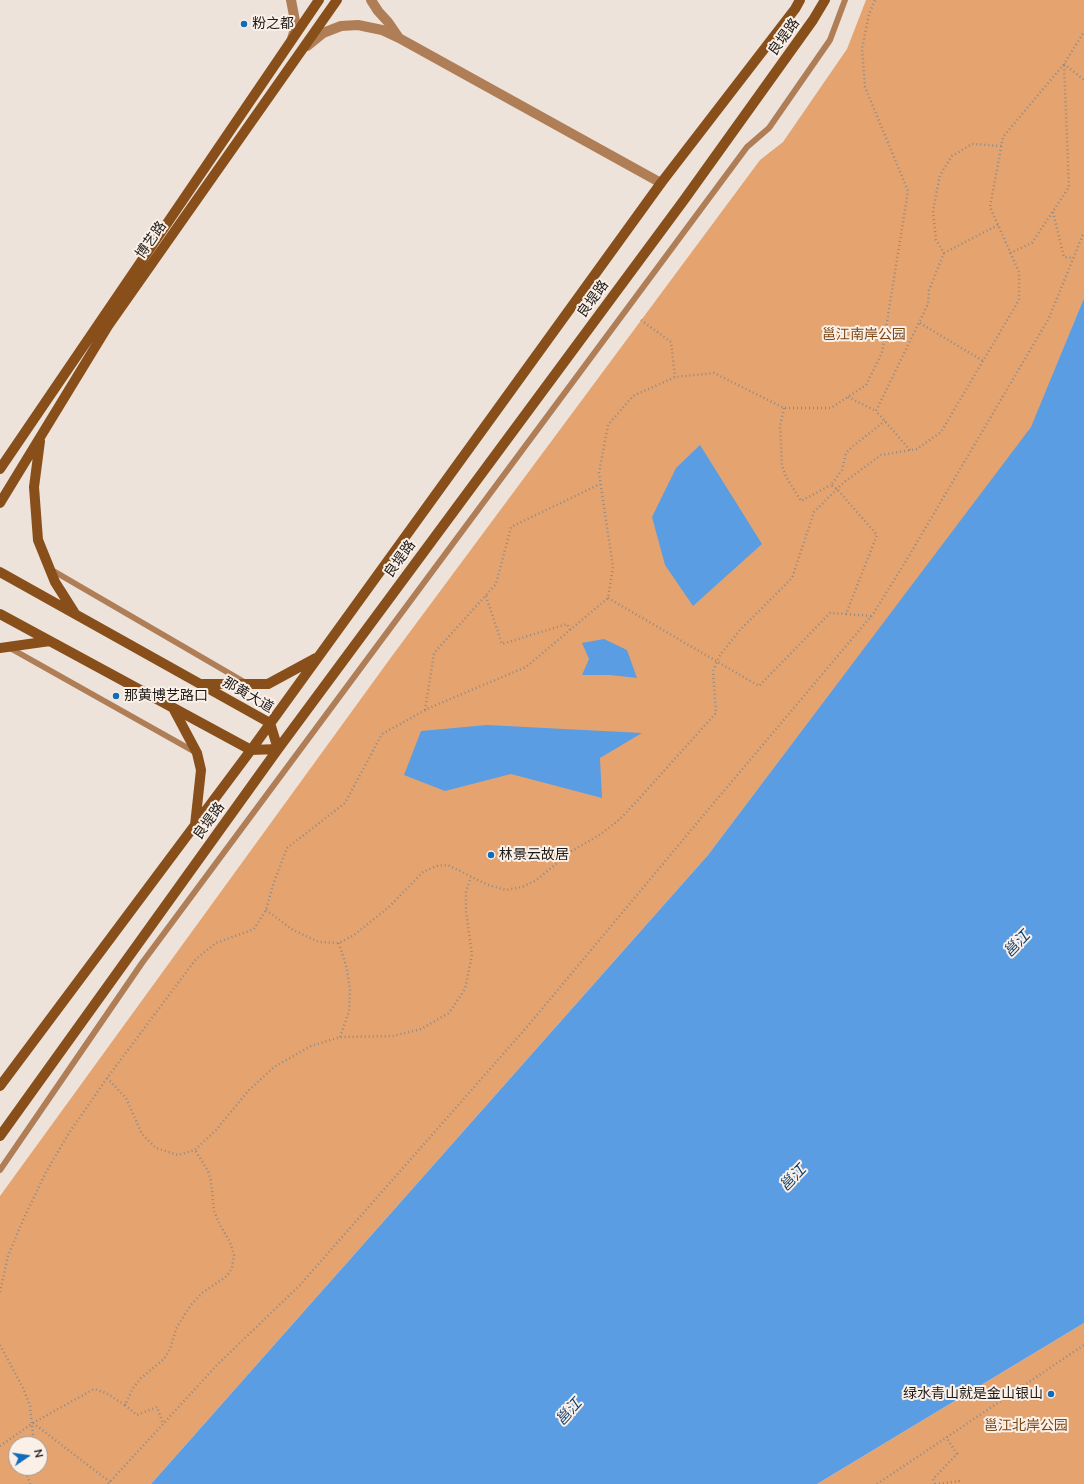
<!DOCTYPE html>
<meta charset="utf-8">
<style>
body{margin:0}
#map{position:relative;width:1084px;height:1484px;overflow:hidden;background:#ede3db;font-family:Mulish,sans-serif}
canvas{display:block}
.north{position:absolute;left:8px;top:1436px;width:40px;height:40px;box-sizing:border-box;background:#fbf0e8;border:1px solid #a29a94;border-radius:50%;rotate:77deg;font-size:11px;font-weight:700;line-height:16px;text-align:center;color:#1c1916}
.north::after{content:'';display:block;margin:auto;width:14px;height:18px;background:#106bb8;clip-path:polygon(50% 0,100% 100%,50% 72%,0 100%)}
</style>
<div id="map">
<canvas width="1084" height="1484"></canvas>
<div class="north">N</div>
</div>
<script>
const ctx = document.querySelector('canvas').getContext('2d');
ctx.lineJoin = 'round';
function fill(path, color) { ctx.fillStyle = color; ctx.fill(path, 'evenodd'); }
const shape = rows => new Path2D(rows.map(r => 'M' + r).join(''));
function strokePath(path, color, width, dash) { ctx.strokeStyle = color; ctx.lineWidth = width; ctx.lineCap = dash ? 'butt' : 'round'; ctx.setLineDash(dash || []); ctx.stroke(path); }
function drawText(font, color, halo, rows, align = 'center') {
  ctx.font = font + ' Mulish,"Noto Sans SC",sans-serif'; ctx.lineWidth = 4; ctx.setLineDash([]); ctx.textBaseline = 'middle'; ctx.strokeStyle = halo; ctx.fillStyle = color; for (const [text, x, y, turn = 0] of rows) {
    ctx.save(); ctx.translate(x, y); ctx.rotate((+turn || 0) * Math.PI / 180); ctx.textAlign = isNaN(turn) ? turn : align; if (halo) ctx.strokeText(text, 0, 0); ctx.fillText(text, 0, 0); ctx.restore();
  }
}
fill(shape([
 [866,0,1084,0,1084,298,1032,427,708,855,151,1484,0,1484,0,1196,392,656,760,160,783,142,847,49],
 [16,1444,40,1444,40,1468,16,1468],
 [1084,1323,1084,1484,817,1484]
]), '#e5a46f');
fill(shape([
 [1084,298,1084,1323,817,1484,151,1484,708,855,1031,427],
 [700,445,762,544,693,606,665,565,652,517,676,468],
 [604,639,627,650,637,678,610,675,582,675,589,659,582,643],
 [487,725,642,733,600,758,602,798,511,774,445,791,404,775,421,731]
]), '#5a9de3');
strokePath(shape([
 [1064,64,1084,80],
 [1053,212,1064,257,1073,258],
 [998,225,944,253,936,240,933,211,940,175,952,156,972,144,1001,146],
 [1010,253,1032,243,1069,187,1064,64],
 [641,320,671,342,675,377],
 [920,323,983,361],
 [848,397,876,411],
 [784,408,780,426,782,466,786,477,801,501,831,485],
 [910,450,876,411,928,304,929,290,944,253],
 [486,596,502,644,567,624,570,630],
 [608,598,759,686,830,613,846,614],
 [871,616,846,614,877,535,837,489,831,485,842,470,846,453,853,446,885,421],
 [425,710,434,653,496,584,511,527,600,484],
 [266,910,293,930,319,942,339,943,354,935,389,907,423,872,436,866,448,865,488,885,506,890,522,887,535,881,572,851,601,834,620,819,636,802,716,713,713,671,720,655,740,630,792,578,814,512,843,483,881,455,917,449,941,432,1019,300,1019,272,990,207,1003,137,1064,64,1084,32],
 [339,943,347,969,350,990,349,1012,340,1037],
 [107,1078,126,1098,142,1134,156,1148,178,1155,195,1150,216,1130,249,1090,274,1067,311,1046,340,1037,393,1036,421,1029,449,1013,465,989,472,955,466,911,466,891,471,877],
 [0,1292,8,1256,24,1218,46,1172,69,1133,107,1078,196,959,216,943,254,929,266,910,273,885,287,848,345,803,382,734,429,708,526,667,608,598,613,567,599,473,608,425,633,396,675,377,714,373,784,408,831,408,866,385,882,353,908,191,865,87,862,49,869,14,875,0],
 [0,1345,23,1388,30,1406,34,1444],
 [125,1405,137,1415,157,1407,163,1424],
 [33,1423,110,1482],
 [0,1446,33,1423,94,1389,106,1393,125,1405,133,1388,141,1378,164,1359,170,1349,176,1329,190,1306,202,1293,227,1276,232,1268,234,1255,230,1242,220,1225,214,1211,211,1181,208,1171,195,1150],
 [25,1468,30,1484],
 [108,1484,217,1365,300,1285,526,1028,707,811,873,614,906,561,1049,318,1084,232],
 [877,1484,1084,1345],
 [935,1484,933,1479,957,1454,946,1437],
 [939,1484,959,1481,959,1484]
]), '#918a84', 2.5, [1, 3]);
strokePath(shape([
 [50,569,246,683],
 [10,648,195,752],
 [0,1170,142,963,747,147,769,128,830,40,845,0]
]), '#b07e56', 6);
strokePath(shape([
 [291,0,295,21,295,29,292,39],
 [371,0,378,11,388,22,399,38],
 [307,46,323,33,341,26,358,25,382,30,399,38,661,183]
]), '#b07e56', 10);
strokePath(shape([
 [40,441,34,487,38,540,55,582,74,612],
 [0,469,319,0],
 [0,503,108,326,337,0],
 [0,572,270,723,278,749],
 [0,614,251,750,278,749],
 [0,648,50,641],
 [202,684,268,684,316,658],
 [173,708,197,753,201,770,195,825],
 [0,1086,251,750,661,183,795,9,800,0],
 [0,1136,278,749,684,200,813,20,825,0]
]), '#884f1a', 10);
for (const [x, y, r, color] of [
 [244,24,4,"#106bb8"],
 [116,696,4,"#106bb8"],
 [491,855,4,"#106bb8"],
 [1051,1394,4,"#106bb8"]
]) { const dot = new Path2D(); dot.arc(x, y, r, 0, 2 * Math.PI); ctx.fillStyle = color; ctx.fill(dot); strokePath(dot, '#fbf0e8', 1.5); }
drawText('14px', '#1c1916', '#fbf0e8', [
 ["粉之都",252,24],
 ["那黄博艺路口",124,696],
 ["林景云故居",499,855],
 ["绿水青山就是金山银山",1043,1394,"right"]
], 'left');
drawText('14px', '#1c1916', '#fbf0e8', [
 ["良堤路",784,37,-54],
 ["博艺路",151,240,-55],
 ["良堤路",593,299,-54],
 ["良堤路",400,559,-54],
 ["那黄大道",248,695,30],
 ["良堤路",209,821,-54]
]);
drawText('14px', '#7b4818', '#fbf0e8', [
 ["邕江南岸公园",864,335],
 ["邕江北岸公园",1026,1426]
]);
drawText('italic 15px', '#0f3f6c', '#fbf0e8', [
 ["邕江",1017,944,-46],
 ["邕江",793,1178,-46],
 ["邕江",569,1412,-48]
]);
</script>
